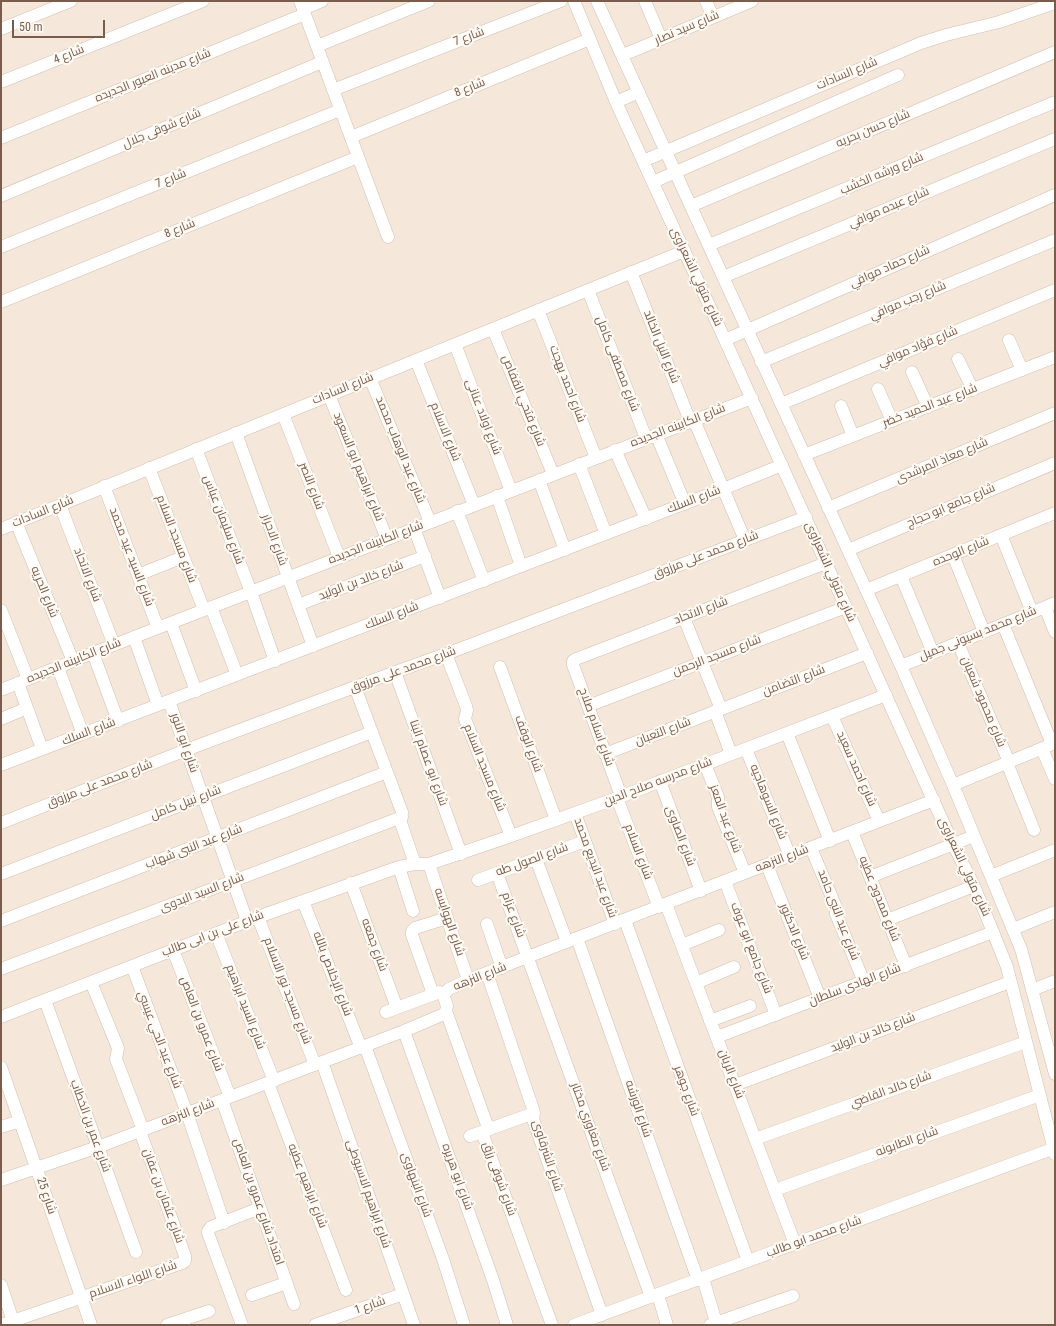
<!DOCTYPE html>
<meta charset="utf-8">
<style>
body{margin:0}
#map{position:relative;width:1056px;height:1326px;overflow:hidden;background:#fdf6ec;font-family:"Roboto Condensed",sans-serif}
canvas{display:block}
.frame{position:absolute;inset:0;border:2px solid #7a5c4d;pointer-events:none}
.scale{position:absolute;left:12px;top:20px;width:93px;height:18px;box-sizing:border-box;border:2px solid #7a5c4d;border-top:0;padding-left:5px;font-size:12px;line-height:14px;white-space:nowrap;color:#7a5c4d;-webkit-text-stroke:3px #fffaf3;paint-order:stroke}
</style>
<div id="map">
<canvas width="1056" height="1326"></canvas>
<div class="frame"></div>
<div class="scale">50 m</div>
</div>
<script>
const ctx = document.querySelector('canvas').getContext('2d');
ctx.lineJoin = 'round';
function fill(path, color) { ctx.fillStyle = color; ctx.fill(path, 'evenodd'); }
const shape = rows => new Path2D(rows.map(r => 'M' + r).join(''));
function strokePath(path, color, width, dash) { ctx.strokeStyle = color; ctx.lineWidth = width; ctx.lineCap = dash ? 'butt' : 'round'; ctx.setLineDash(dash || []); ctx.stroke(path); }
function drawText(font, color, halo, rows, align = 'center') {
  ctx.font = font + ' "Roboto Condensed",Cairo,sans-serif'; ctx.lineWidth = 4; ctx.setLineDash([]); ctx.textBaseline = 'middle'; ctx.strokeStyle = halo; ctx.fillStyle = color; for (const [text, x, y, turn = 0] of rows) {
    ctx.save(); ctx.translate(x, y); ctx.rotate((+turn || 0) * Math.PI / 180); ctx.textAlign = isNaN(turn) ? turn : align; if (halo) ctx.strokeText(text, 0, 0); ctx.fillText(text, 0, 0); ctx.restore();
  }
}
fill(shape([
 [1,1,1055,1,1055,1325,1,1325]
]), '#f5e8da');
const minor = shape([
 [300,1,388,237],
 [574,1,616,102,725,340,953,844,974,886,993,932,1007,967,1055,1154],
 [597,1,901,666,953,785,1021,949,1055,1074],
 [645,1,661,39],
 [706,1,713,17],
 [303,9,322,1],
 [1,29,71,1],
 [317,46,429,1],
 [623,55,752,1],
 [1,82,203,1],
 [333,90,561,1],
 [616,102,639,92],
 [351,137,590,39],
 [1,138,305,14],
 [643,161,921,43,946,35,999,22,1055,3],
 [653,182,898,75],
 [1,196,322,62],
 [691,206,1055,52],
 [709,245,1055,102],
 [1,247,340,110],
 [631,272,690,421],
 [723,277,1055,139],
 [588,290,646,438],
 [1,302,358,157],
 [538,310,596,458],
 [493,329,553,474],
 [725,340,1055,195],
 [1009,340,1022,370],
 [455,344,511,491],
 [958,359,973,390],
 [416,360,474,505],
 [761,362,1055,240],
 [912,372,928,407],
 [370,378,430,522],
 [878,389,892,421],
 [329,395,387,539],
 [781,404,1055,290],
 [841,406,853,436],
 [283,414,339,557],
 [694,420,745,540],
 [236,433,313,646],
 [656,434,685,504],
 [196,449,251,592,275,661],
 [615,450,646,519],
 [804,455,1055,357],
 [579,464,606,534],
 [149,468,204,610],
 [539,480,565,550],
 [104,486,158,628],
 [497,496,521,566],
 [60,505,114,645],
 [828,508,1055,413],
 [457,511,484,581],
 [16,522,73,661],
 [414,528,440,598],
 [1,529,684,251],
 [1001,535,1032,612],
 [848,550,1055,463],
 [953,555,984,632],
 [138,575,183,557],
 [901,576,933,653],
 [866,590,1055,513],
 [298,605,425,556],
 [211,607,237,675],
 [1045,607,1055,632],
 [1,610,28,679],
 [684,618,721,709],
 [171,623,196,691],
 [1003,624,1052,744],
 [134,637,158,705],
 [958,643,1009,762],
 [93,653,118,721],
 [446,654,466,706,467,710,465,719,511,836],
 [901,666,1055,603],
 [500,667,556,820],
 [58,668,83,734],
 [395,672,461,854],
 [18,683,42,749],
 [355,687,402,812,401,823,415,864],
 [1,690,93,653,752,398],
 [169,701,247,921],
 [588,706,846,607],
 [715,711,731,754],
 [832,716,879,821],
 [1,719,27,708],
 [787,733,830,841],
 [746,749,790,856],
 [1042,749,1055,779],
 [605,754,867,653],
 [1007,763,1034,830],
 [705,764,718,797,718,807,745,873],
 [1,765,723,489,782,465],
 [660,781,701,891],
 [953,785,1055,743],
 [621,796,573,665,573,661,576,659,826,563],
 [617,798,659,907],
 [575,813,615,924],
 [1,823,186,750,395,672,446,654,806,517],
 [852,832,906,966],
 [811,848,836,907,836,914,864,982],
 [536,859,567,942],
 [429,864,468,980],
 [767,865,820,998],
 [399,867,413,911],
 [497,873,651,1297],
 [1,874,372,732],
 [991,876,1055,850],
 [870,877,974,836],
 [478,880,585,841],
 [725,881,776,1015],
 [351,883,397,1008],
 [303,901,361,1048],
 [666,904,795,1244],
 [258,917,315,1065],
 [625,920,748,1261],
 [887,920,974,886],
 [1,921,387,772],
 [487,924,502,968],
 [1013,929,1055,912],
 [216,933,274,1081],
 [577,938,698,1280],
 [682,945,719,930],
 [173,950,230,1097],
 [132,966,187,1113,224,1223],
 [1,969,402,817],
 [487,973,533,1109,534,1113,533,1119,602,1315],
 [91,982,118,1048,116,1059,143,1130],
 [696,983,734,967],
 [1032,990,1055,981],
 [433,994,412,935,412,931,415,928,447,918],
 [45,1000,136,1252],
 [446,1011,487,1125,487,1129,483,1135,552,1325],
 [386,1012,440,992],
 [1,1017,258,917,399,867,415,864,429,864,511,836,617,798,886,695],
 [710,1021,750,1006],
 [404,1031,493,1280,507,1325],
 [717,1037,993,932],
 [365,1046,443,1259,464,1325],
 [322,1062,414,1325],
 [1,1067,91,1325],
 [268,1083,346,1290],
 [735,1085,1010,982],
 [222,1100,294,1304],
 [1,1127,20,1121],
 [470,1136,534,1113],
 [755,1139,1026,1042],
 [1,1180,98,1147,404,1031,444,1014,446,1011,447,1006,444,997,445,993,449,989,468,980,934,800],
 [775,1190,1040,1095],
 [703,1278,715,1319,715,1325],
 [1,1285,13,1321],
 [252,1295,286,1283],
 [658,1295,667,1325],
 [1,1325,182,1263,185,1261,185,1256,140,1131],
 [167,1325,209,1311],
 [242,1325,208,1233,208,1231,211,1227,260,1208],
 [315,1325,403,1294],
 [574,1325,1055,1148],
 [710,1325,793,1296]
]);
strokePath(minor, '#d1beb0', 13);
strokePath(minor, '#fff', 12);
drawText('12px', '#7a5c4d', '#fffaf3', [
 ["شارع سيد نصار",687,28,-23],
 ["شارع 7",469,37,-21],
 ["شارع 4",69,55,-22],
 ["شارع السادات",847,74,-23],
 ["شارع مدينه العبور الجديده",153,76,-22],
 ["شارع 8",470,88,-22],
 ["شارع شوقى جلال",162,129,-23],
 ["شارع حسن بحريه",873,129,-23],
 ["شارع ورشه الخشب",882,174,-23],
 ["شارع 7",171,179,-22],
 ["شارع عبده موافي",889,208,-23],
 ["شارع 8",180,229,-22],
 ["شارع حماد موافي",890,267,-24],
 ["شارع متولي الشعراوى",696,277,65],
 ["شارع رجب موافي",908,301,-23],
 ["شارع النيل الخالد",661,347,68],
 ["شارع فؤاد موافي",918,347,-23],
 ["شارع مصطفى كامل",617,364,69],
 ["شارع احمد بهجت",567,384,69],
 ["شارع السادات",343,389,-22],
 ["شارع فتحي القفاص",523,401,68],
 ["شارع عبد الحميد خضر",930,406,-21],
 ["شارع اولاد عنانى",483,417,69],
 ["شارع الكابينه الجديده",678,426,-21],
 ["شارع الاسلام",445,432,68],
 ["شارع عبد الوهاب محمد",400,450,68],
 ["شارع معاذ المرشدى",942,461,-23],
 ["شارع ابراهيم ابو السعود",358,467,68],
 ["شارع النصر",311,486,69],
 ["شارع السلك",694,500,-21],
 ["شارع جامع ابو حجاج",951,506,-23],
 ["شارع السادات",43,512,-22],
 ["شارع سليمان عباس",223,520,69],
 ["شارع مسجد السلام",176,539,69],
 ["شارع الاحرار",274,540,70],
 ["شارع الكابينه الجديده",376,543,-21],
 ["شارع الوحده",961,552,-22],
 ["شارع محمد على مرزوق",706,555,-21],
 ["شارع السيد عيد محمد",131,557,69],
 ["شارع متولي الشعراوى",830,572,66],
 ["شارع الاتحاد",87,575,69],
 ["شارع خالد بن الوليد",361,581,-21],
 ["شارع الحريه",44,592,68],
 ["شارع الاتحاد",701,611,-21],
 ["شارع السلك",392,616,-21],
 ["شارع محمد بسيونى جميل",978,634,-22],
 ["شارع مسجد الرحمن",717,656,-21],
 ["شارع الكابينه الجديده",74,661,-22],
 ["شارع محمد على مرزوق",403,670,-20],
 ["شارع التضامن",794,681,-21],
 ["شارع محمود شعبان",983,702,67],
 ["شارع اسلام صلاح",596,727,70],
 ["شارع السلك",89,732,-21],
 ["شارع التعبان",663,732,-21],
 ["شارع ابو النور",184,743,71],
 ["شارع الوقف",528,744,70],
 ["شارع ابو عصام البنا",428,763,70],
 ["شارع مسجد السلام",484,768,68],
 ["شارع احمد سعيد",856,769,66],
 ["شارع مدرسه صلاح الدين",658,782,-21],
 ["شارع محمد على مرزوق",100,784,-21],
 ["شارع السوهاجيه",768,802,68],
 ["شارع نبيل كامل",186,803,-21],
 ["شارع عبد المعز",725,819,70],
 ["شارع الصاوى",680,836,69],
 ["شارع عبد النبى شهاب",194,847,-21],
 ["شارع السلام",638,852,69],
 ["شارع النزهه",782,859,-21],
 ["شارع الصول طه",532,860,-20],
 ["شارع متولي الشعراوى",964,867,65],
 ["شارع عبد البديع محمد",595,868,70],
 ["شارع السيد البدوى",202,893,-21],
 ["شارع ممدوح عطيه",879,899,68],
 ["شارع عزام",513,915,70],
 ["شارع عبد النبى حامد",838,915,69],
 ["شارع الهوايسه",449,922,71],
 ["شارع الدكتور",794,932,68],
 ["شارع على بن ابى طالب",213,934,-21],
 ["شارع جمعه",374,945,70],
 ["شارع جامع ابو عوف",751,948,69],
 ["شارع الإخلاص بالله",332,974,69],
 ["شارع النزهه",480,977,-22],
 ["شارع الهادى سلطان",855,985,-21],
 ["شارع مسجد نور الاسلام",287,991,69],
 ["شارع السيد ابراهيم",245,1007,69],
 ["شارع عمرو بن العاص",201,1024,69],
 ["شارع خالد بن الوليد",873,1033,-21],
 ["شارع عبد الحي عيسي",159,1040,69],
 ["شارع الريان",731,1074,69],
 ["شارع خالد القاضي",891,1090,-20],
 ["شارع جوهر",686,1091,70],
 ["شارع الورشه",638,1109,71],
 ["شارع النزهه",188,1113,-21],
 ["شارع عمر بن الخطاب",90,1126,70],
 ["شارع مغاوري مختار",590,1127,70],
 ["شارع الطابونه",907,1142,-20],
 ["شارع الشرقاوى",547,1156,72],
 ["شارع ابو هريره",457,1177,70],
 ["شارع شوقى رزق",499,1179,70],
 ["شارع البنهاوى",416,1185,70],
 ["شارع ابراهيم عطيه",307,1186,69],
 ["شارع ابراهيم الاسيوطى",368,1194,71],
 ["شارع 25",46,1196,71],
 ["شارع عثمان بن عفان",163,1196,70],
 ["امتداد شارع عمرو بن العاص",258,1202,71],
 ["شارع محمد ابو طالب",814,1237,-20],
 ["شارع اللواء الاسلام",133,1280,-19],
 ["شارع 1",370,1306,-19]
]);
</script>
